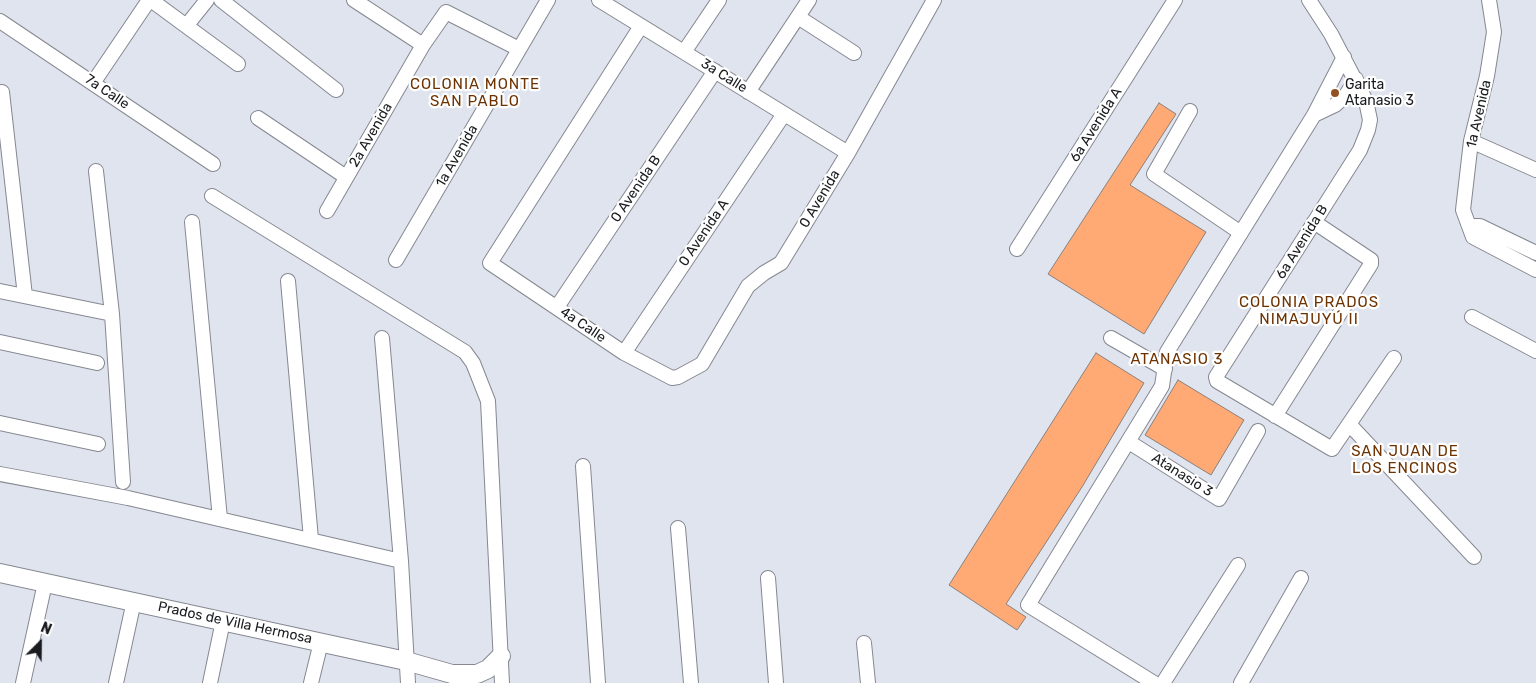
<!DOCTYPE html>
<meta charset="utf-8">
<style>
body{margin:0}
#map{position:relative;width:1536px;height:683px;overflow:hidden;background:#e0e4ee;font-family:Rubik,sans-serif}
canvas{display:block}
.north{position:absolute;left:15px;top:618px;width:50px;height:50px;-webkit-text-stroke:4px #fff;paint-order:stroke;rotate:23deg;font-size:14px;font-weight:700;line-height:20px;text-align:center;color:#191b1e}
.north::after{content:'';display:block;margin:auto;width:18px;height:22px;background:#191b1e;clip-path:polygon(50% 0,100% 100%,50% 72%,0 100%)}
</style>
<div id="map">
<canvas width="1536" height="683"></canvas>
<div class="north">N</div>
</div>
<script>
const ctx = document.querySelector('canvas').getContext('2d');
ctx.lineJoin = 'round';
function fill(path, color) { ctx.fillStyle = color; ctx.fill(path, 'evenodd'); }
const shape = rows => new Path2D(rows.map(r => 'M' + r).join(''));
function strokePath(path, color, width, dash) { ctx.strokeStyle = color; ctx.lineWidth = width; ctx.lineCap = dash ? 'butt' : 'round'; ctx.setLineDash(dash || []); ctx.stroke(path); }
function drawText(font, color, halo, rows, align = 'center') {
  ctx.font = font + ' Rubik,sans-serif'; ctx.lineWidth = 4.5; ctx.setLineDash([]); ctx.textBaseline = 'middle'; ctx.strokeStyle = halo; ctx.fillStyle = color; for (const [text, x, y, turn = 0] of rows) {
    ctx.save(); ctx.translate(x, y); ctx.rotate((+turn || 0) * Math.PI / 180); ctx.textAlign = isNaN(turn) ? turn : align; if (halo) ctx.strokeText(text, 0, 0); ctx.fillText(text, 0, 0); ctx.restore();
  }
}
const building = shape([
 [1159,103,1176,114,1130,185,1206,232,1144,334,1048,274,1159,103],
 [1096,353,1144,383,1082,487,1006,604,1026,617,1017,630,949,585,1096,353],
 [1178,380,1244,420,1211,475,1145,435,1178,380]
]);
fill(building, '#ffa975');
strokePath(building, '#89807b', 1);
const minor = shape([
 [151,0,238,64],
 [221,0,336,90],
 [354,0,423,45],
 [599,0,848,153],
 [1309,0,1331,34,1366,101,1370,120,1368,130,1360,150,1216,377,1217,381,1332,449,1394,358],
 [1489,0,1494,32,1487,76,1471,141,1463,210,1473,237,1536,270],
 [798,17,854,53],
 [0,21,213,164],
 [187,25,207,0],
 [641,26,490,263,624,353,672,378,678,377,702,364,748,286,764,273,781,263,848,153,934,0],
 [684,52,719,0],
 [93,83,149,0],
 [2,92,25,296],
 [748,92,809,0],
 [1190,111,1154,174,1241,233],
 [1314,115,1335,105,1346,95,1356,79],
 [258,118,346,177],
 [1471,141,1536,170],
 [96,171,112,314,123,482],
 [212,196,465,352,473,363,488,401,502,683],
 [327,211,423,45,446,12,519,49],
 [192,222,220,519],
 [1470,226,1480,226,1536,253],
 [1017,249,1175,0],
 [396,260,548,0],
 [288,281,311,539],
 [0,291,112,314],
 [557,307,715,71],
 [1472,317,1536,351],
 [382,338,401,561,408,683],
 [1111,338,1165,369],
 [0,342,97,363],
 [624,353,784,114],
 [1275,416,1371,264,1371,260,1314,222],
 [0,423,98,444],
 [1350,425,1474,557],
 [1129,442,1219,499,1258,431],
 [583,466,598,683],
 [0,474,128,498,401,561],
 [678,528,691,683],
 [768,578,776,683],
 [864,643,868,683],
 [23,683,45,583],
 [116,683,134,601],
 [210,683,223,621],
 [311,683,321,642],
 [1154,683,1028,605,1162,386,1167,352,1314,115,1344,57],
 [1163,683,1238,565],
 [1241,683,1301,578]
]);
const major = shape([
 [0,573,406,661,452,674,468,683],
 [453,674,477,674,488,669,501,656]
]);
strokePath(minor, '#858891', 16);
strokePath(major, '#858891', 20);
strokePath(minor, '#fff', 14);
strokePath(major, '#fff', 18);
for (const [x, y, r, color] of [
 [1335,93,5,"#935022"]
]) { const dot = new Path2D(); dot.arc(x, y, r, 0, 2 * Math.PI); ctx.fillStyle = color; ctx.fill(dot); strokePath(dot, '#fff', 2); }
drawText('14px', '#191b1e', '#fff', [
 ["3a Calle",724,76,32],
 ["7a Calle",107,92,34],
 ["1a Avenida",1479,114,-77],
 ["6a Avenida A",1096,125,-58],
 ["2a Avenida",371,135,-60],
 ["1a Avenida",457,156,-60],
 ["0 Avenida B",636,189,-56],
 ["0 Avenida",820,199,-59],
 ["0 Avenida A",704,233,-56],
 ["6a Avenida B",1302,242,-58],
 ["4a Calle",583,325,34],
 ["Atanasio 3",1182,475,32],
 ["Prados de Villa Hermosa",235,623,12]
]);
drawText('14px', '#191b1e', '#fff', [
 ["Garita",1345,85],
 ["Atanasio 3",1345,101]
], 'left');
ctx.letterSpacing = '1px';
drawText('15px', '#6d3201', '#fff', [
 ["COLONIA MONTE",475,85],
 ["SAN PABLO",475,102],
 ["COLONIA PRADOS",1309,303],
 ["NIMAJUYÚ II",1309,320],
 ["ATANASIO 3",1177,360],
 ["SAN JUAN DE",1405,452],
 ["LOS ENCINOS",1405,469]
]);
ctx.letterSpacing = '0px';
</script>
